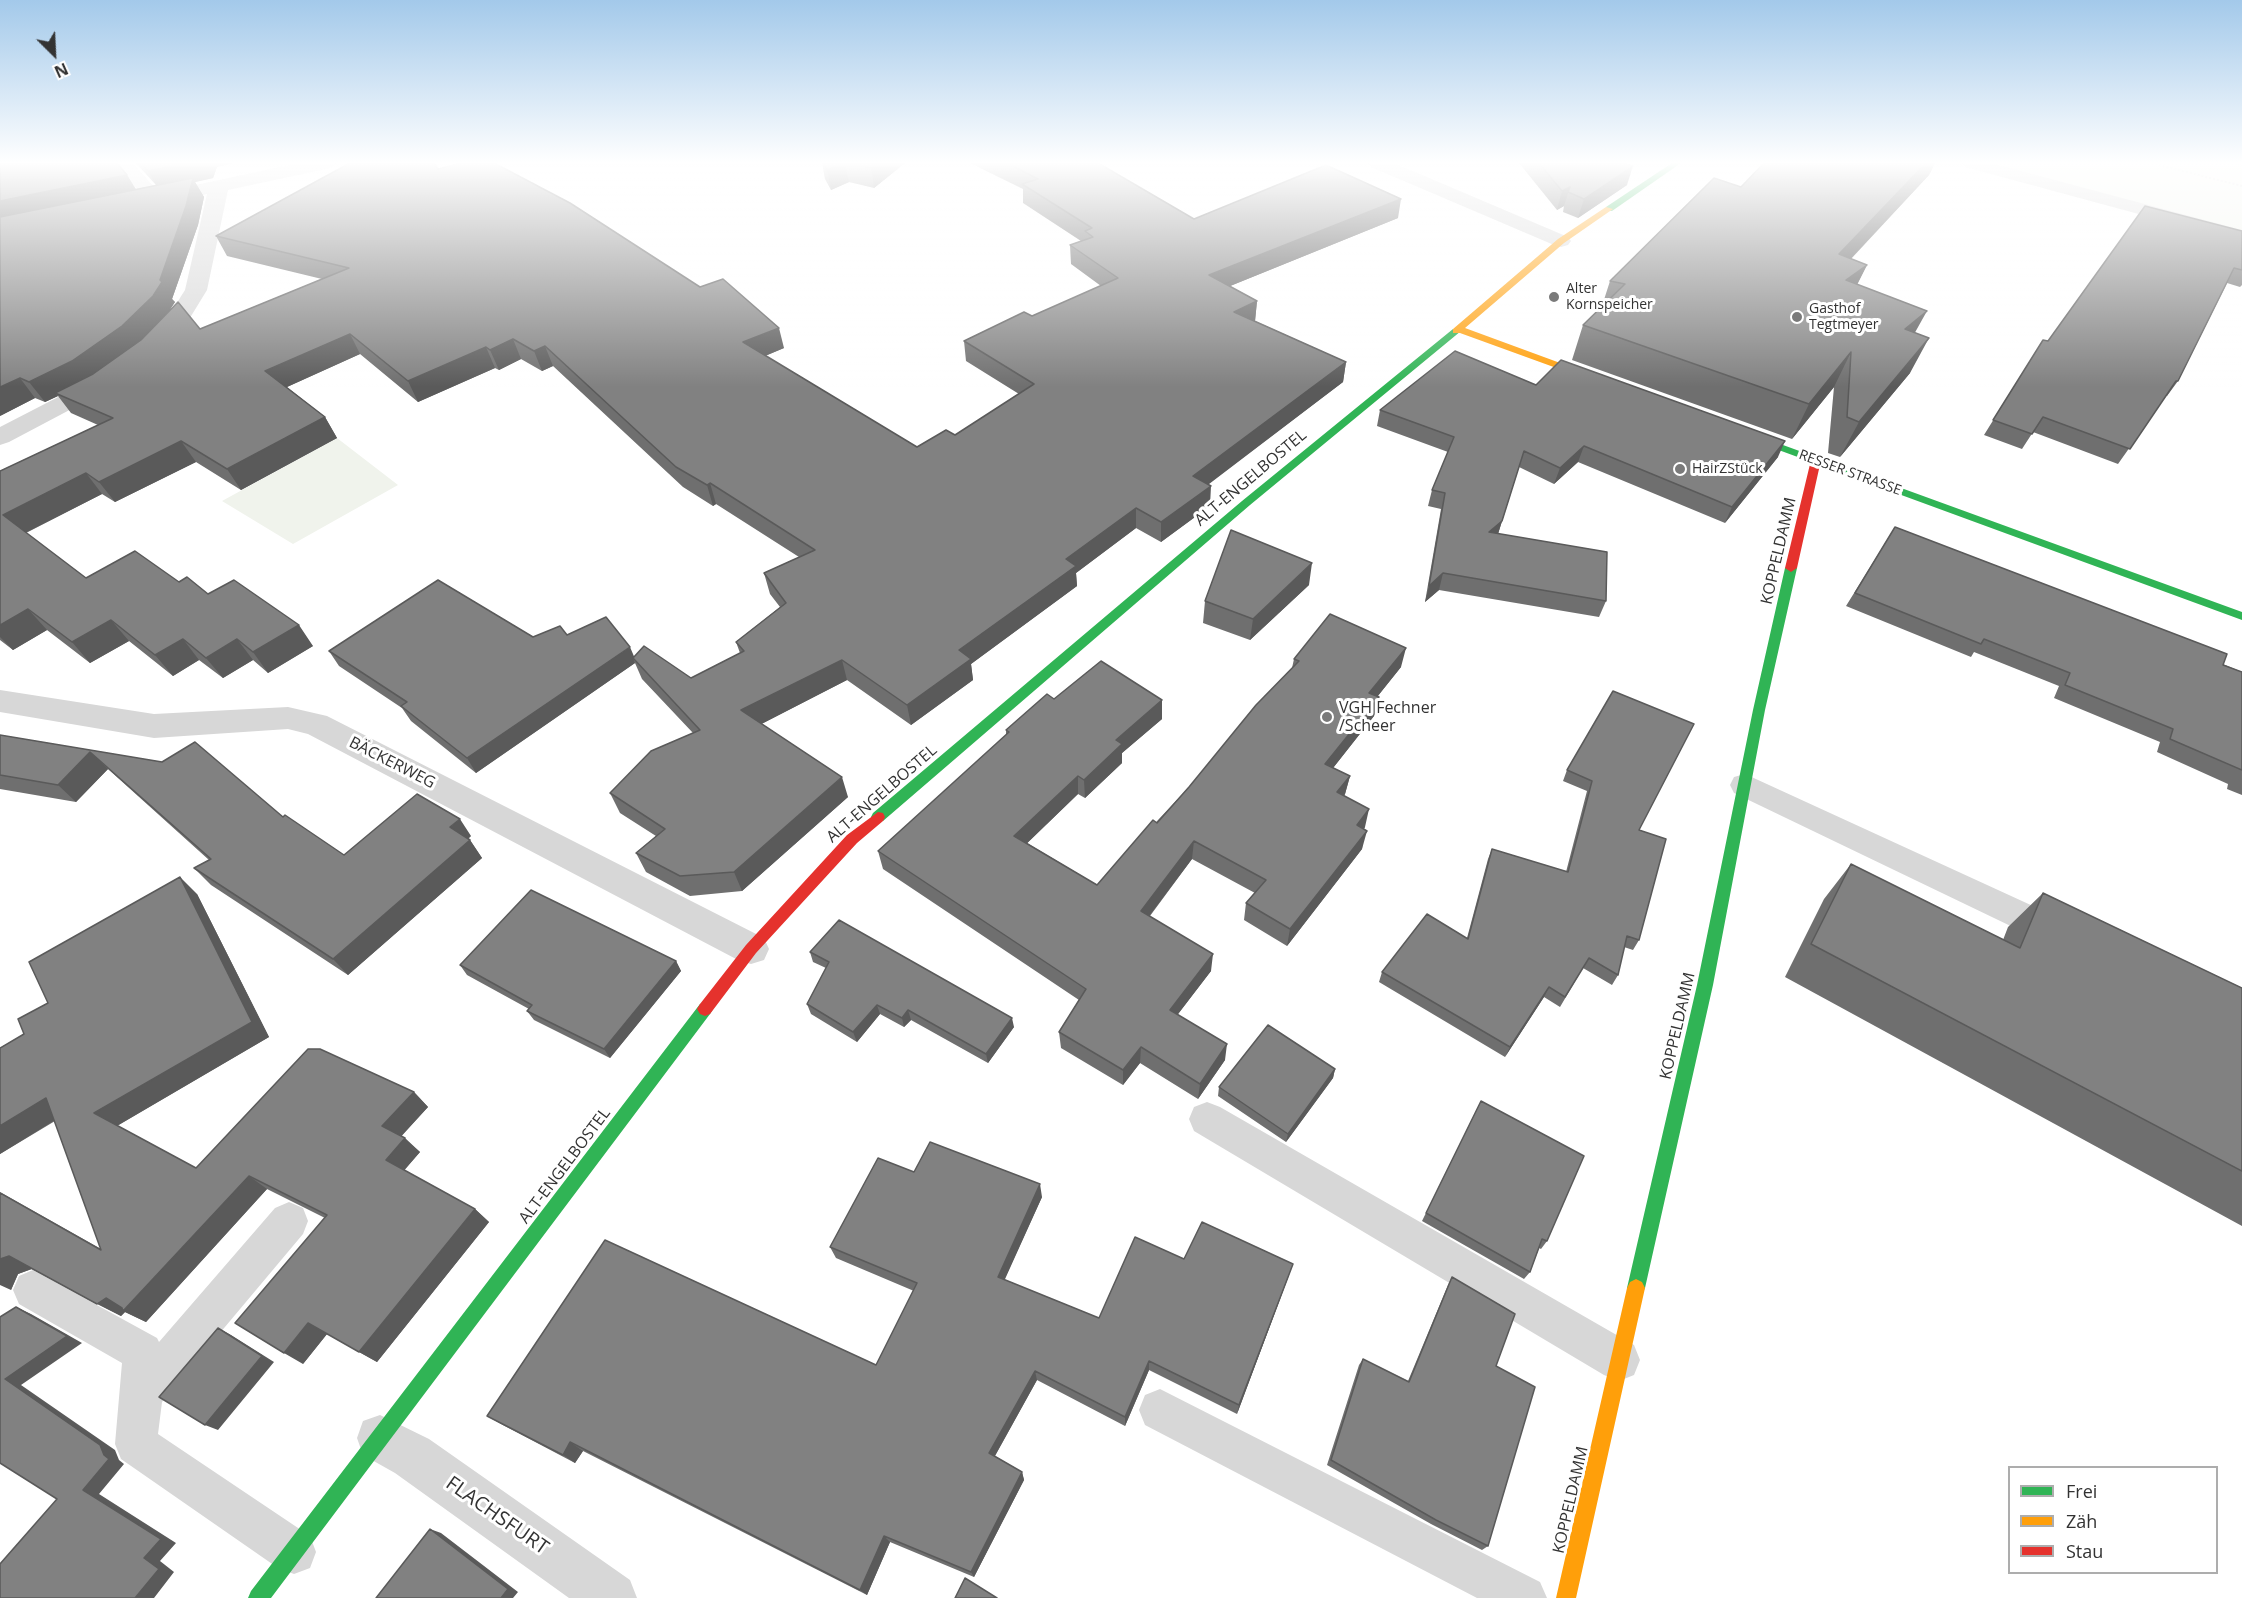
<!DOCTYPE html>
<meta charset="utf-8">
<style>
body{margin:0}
#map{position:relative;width:2242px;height:1598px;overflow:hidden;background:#fff;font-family:"Open Sans",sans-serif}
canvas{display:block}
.legend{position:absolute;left:2008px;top:1466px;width:210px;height:108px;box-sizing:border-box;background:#fff;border:2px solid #adadad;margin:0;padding:8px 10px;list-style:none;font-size:18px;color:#333}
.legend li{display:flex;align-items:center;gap:12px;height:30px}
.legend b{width:30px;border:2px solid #adadad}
.north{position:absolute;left:24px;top:24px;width:60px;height:60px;-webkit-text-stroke:4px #fff;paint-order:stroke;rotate:156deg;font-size:16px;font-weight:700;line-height:24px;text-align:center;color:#333}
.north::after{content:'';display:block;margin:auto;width:21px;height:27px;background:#333;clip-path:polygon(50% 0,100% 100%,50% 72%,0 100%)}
</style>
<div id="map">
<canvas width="2242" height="1598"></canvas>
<ul class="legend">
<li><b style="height:8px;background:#30b455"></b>Frei</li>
<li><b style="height:8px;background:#ff9f0a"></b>Zäh</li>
<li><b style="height:8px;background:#e5322d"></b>Stau</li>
</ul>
<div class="north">N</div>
</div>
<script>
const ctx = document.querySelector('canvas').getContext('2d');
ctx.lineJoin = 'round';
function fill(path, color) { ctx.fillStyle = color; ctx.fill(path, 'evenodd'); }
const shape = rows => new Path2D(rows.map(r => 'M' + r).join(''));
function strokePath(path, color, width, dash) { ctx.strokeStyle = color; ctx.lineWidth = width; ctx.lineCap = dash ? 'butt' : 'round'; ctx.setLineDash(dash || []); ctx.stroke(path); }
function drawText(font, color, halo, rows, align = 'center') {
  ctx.font = font + ' "Open Sans",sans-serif'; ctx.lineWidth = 6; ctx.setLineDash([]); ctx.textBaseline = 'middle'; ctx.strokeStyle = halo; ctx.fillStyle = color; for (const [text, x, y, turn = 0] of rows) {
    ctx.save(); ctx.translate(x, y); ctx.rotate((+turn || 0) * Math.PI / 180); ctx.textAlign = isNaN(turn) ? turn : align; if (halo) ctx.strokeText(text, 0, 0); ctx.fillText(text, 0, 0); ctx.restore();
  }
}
fill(shape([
 [1985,163,2242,163,2242,232],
 [337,438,398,485,293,544,222,501]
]), '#f0f3ec');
strokePath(shape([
 [2151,163,2242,186],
 [2238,163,2242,166]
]), '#d5d5d5', 2, [2, 2]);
fill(shape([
 [115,163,133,163,161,195,164,199,161,203,149,203,115,163],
 [1962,163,1991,163,2242,230,2242,242,1965,167,1962,163],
 [1745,774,2070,923,2074,933,2070,943,2058,947,2046,943,1734,793,1730,785,1734,777,1745,774],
 [1207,1102,1220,1107,1634,1345,1640,1360,1634,1375,1619,1381,1604,1375,1194,1131,1189,1119,1194,1107,1207,1102],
 [289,1202,303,1208,308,1221,303,1234,162,1402,158,1434,310,1536,316,1552,310,1568,294,1574,278,1568,121,1459,115,1444,122,1363,19,1304,13,1290,19,1276,33,1270,157,1338,159,1342,275,1208,289,1202],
 [1160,1389,1540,1582,1547,1598,1477,1598,1145,1425,1139,1410,1145,1395,1160,1389]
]), '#d7d7d7');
fill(shape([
 [298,163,336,163,333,167,326,169,228,190,207,290,185,326,163,349,155,351,147,349,143,344,168,317,185,290,207,194,198,196,191,194,188,190,191,186,298,163],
 [1368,163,1394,163,1568,237,1571,241,1568,245,1561,247,1554,245,1371,167,1368,163],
 [105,375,113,377,117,382,113,387,9,442,0,445,0,427,97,377,105,375],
 [0,690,154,714,288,707,327,716,764,938,769,949,764,960,751,964,738,960,308,734,288,729,154,738,0,712,0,690],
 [380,1415,429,1439,630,1580,637,1598,569,1598,395,1473,363,1455,357,1438,363,1421,380,1415]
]), '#d7d7d7');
fill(shape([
 [1672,163,1681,163,1612,211,1606,211,1606,207,1672,163],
 [1453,329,1461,331,1250,505,883,821,873,821,871,817,873,813,1242,501,1453,329],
 [1739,429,2242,612,2242,620,1735,434,1734,432,1739,429],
 [1791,564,1797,568,1765,710,1713,985,1645,1288,1642,1294,1636,1297,1630,1294,1627,1288,1697,985,1753,710,1785,568,1791,564],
 [705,1002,710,1004,713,1009,710,1014,271,1598,248,1598,251,1591,700,1004,705,1002]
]), '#30b455');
fill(shape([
 [1606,207,1613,209,1564,243,1465,328,1601,378,1601,382,1595,382,1460,333,1453,333,1453,329,1558,239,1606,207],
 [1636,1279,1642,1282,1645,1288,1576,1598,1556,1598,1627,1288,1630,1282,1636,1279]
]), '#ff9f0a');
fill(shape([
 [1816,457,1821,460,1797,568,1791,572,1785,568,1811,460,1816,457],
 [878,812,883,813,885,817,883,821,857,843,756,953,710,1014,705,1016,700,1014,697,1009,700,1004,746,945,847,835,878,812]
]), '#e5322d');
fill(shape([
 [136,163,233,163,217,167,213,178,195,182,204,197,198,225,172,299,175,302,170,309,200,329,322,279,227,256,216,236,438,169,784,348,765,356,917,447,955,435,1019,394,966,361,964,341,1032,316,1101,286,1071,264,1070,245,1081,241,1023,203,1023,189,970,163,1098,163,1194,219,1398,218,1230,286,1257,301,1255,321,1346,362,1343,382,1208,484,1210,506,1161,542,1136,528,1076,573,1077,586,971,664,973,680,911,725,847,680,761,724,848,797,742,891,690,896,646,872,636,853,656,836,620,813,610,793,693,733,642,679,635,663,476,773,411,721,402,708,339,666,329,651,567,635,634,657,691,678,740,653,736,642,780,607,770,594,764,573,799,557,716,504,713,506,683,487,553,366,542,371,521,359,499,370,495,368,418,402,360,354,287,387,325,417,337,438,241,490,196,462,115,502,102,494,26,533,86,578,179,582,208,594,313,646,268,673,253,660,223,678,199,660,173,676,129,641,90,663,47,630,13,650,0,640,0,471,98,425,71,413,58,396,45,402,35,398,0,416,127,175,136,189,156,185],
 [822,163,905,163,874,188,849,182,831,190,825,179],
 [1519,163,1626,163,1625,163,1627,185,1578,218,1563,212,1564,206,1557,210],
 [1764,163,1935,163,1929,175,1851,259,1867,265,1857,284,1915,332,1910,373,1840,457,1828,453,1834,387,1792,439,1572,360,1583,325,1602,306,1610,281,1741,187],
 [2242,231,2242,285,2240,287,2227,283,2178,381,2167,396,2166,396,2118,464,2033,432,2022,449,1984,435,2043,340,2048,341],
 [1536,385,1778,457,1725,523,1578,462,1554,484,1519,467,1498,534,1606,601,1599,617,1439,590,1425,602,1441,509,1428,506,1432,490,1448,452,1377,426,1380,410],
 [1895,527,2242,672,2242,795,2227,789,2228,784,2157,752,2160,742,2054,698,2059,686,1974,652,1971,657,1846,606],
 [1309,585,1250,640,1203,623,1205,601],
 [1294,659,1401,667,1377,697,1379,697,1374,716,1333,768,1350,776,1345,794,1344,796,1365,827,1364,829,1362,849,1287,946,1244,920,1246,903,1255,893,1192,859,1150,916,1211,971,1177,1015,1225,1060,1198,1099,1140,1063,1123,1085,1061,1048,1059,1032,1079,1000,883,869,878,851,1006,735,1006,730,1162,700,1162,719,1122,753,1122,763,1085,798,1078,794,1027,843,1097,885,1189,787,1292,668],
 [1613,691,1639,830,1639,940,1633,950,1624,947,1618,975,1612,985,1583,968,1560,1007,1544,997,1505,1057,1379,982,1382,972,1467,938,1488,859,1492,849,1566,872,1587,791,1563,781,1567,770],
 [0,735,162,762,283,817,344,855,471,836,468,839,470,840,482,858,348,975,211,885,194,868,209,860,108,769,76,802,0,789],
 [1851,864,2003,940,2008,927,2043,893,2242,988,2242,1226,1785,977,1824,899],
 [197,894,269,1037,117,1126,196,1168,414,1092,428,1107,401,1136,420,1152,404,1170,475,1209,489,1222,377,1362,327,1334,303,1364,325,1218,267,1189,146,1322,125,1312,121,1316,32,1269,18,1274,11,1290,0,1192,101,1249,55,1121,0,1154,0,1048,24,1034,48,1003],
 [810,952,1014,1027,988,1063,911,1020,904,1027,880,1014,857,1042,811,1014,807,1004,826,968,813,962],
 [676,961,681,971,610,1058,534,1020,527,1011,529,1009,467,975,460,965],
 [1335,1069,1333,1078,1286,1142,1218,1096,1219,1087],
 [1481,1101,1547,1241,1541,1249,1539,1248,1530,1272,1524,1279,1422,1221],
 [914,1172,1042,1197,1004,1280,1099,1318,1184,1259,1289,1275,1237,1414,1149,1370,1125,1426,1037,1380,995,1456,1022,1472,1024,1480,974,1577,890,1542,867,1595,583,1451,575,1463,501,1424,487,1416,876,1365,914,1291,836,1258,830,1247],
 [1452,1277,1496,1366,1488,1546,1482,1550,1431,1524,1327,1465,1359,1365,1363,1359,1408,1381,1448,1285]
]), '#6f6f6f');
fill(shape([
 [185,163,233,163,217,167,213,178,195,182,204,197,198,225,172,299,175,302,166,316,136,346,87,381,55,393,58,396,45,402,29,382,160,280,159,190,148,171],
 [844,163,845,163,849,182,831,190,827,170],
 [877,163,905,163,874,188,871,168],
 [1926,163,1935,163,1929,175,1823,288,1839,254],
 [1633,166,1627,185,1578,218,1584,199],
 [127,175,138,194,0,223,0,201],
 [1570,187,1564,206,1557,210,1562,191],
 [1401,199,1398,218,1208,295,1209,275],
 [1867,265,1850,299,1846,280],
 [1257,301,1255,321,1234,312],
 [1927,311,1908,345,1905,329],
 [779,328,784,348,748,363,743,342],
 [350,334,360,354,278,391,265,371],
 [1929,338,1910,373,1840,457,1859,422],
 [513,339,521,359,499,370,490,350],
 [545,346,553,366,542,371,534,351],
 [486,347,495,368,418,402,408,381],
 [1851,352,1834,387,1792,439,1809,404],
 [1346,362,1343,382,1192,497,1193,476],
 [20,378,35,398,0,416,0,387],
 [325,417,337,438,241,490,227,469],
 [181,441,196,462,115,502,99,482],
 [1785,441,1778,457,1725,523,1732,507],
 [1584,446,1578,462,1554,484,1560,468],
 [1524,451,1497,537,1489,532],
 [86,473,102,494,21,535,3,515],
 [710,483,716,504,713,506,707,485],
 [1211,486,1210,506,1161,542,1161,522],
 [1136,508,1136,528,1076,573,1077,586,971,664,973,680,911,725,907,705,959,650,1066,559],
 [1312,563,1309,585,1250,640,1253,619],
 [1443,573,1439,590,1425,602,1429,586],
 [28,609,47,630,13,650,0,637,0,625],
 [111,620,129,641,90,663,72,642],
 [299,625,313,646,268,673,253,652],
 [183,639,199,660,173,676,155,655],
 [237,639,253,660,223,678,206,658],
 [630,647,636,661,633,658,635,663,476,773,467,758],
 [1406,648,1401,667,1365,712,1369,693],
 [842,660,847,680,748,731,741,710],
 [1379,697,1374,716,1322,782,1325,764],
 [1162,700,1162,719,1122,753,1122,763,1085,798,1084,780,1116,740],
 [90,752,108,769,76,802,58,785],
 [1078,776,1078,794,1016,854,1014,836],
 [1350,776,1345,794,1333,810,1337,792],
 [842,777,848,797,742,891,734,872],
 [1369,809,1365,827,1353,843,1357,825],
 [460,819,471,836,461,844,450,827],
 [1367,831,1362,849,1287,946,1290,929],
 [470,840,482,858,348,975,333,959],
 [1194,841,1192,859,1140,928,1141,911],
 [180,877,197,894,269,1037,115,1127,94,1113],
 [1213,954,1211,971,1169,1026,1170,1010],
 [676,961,681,971,610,1058,604,1049],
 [1549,987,1544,997,1505,1057,1510,1047],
 [877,1005,880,1014,857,1042,853,1032],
 [908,1010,911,1020,904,1027,902,1018],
 [1012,1018,1014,1027,988,1063,986,1054],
 [1227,1044,1225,1060,1198,1099,1200,1084],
 [1141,1047,1140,1063,1123,1085,1123,1070],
 [1335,1069,1333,1078,1286,1142,1288,1134],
 [414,1092,428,1107,398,1140,382,1126],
 [46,1098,68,1112,0,1154,0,1126],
 [405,1138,420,1152,402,1173,386,1160],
 [249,1176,267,1189,146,1322,125,1312,121,1316,97,1304],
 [1040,1184,1042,1197,1001,1288,998,1277],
 [475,1209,489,1222,377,1362,359,1352],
 [9,1256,34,1268,18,1274,11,1290,0,1285,0,1259],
 [1293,1264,1289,1275,1237,1414,1239,1405],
 [16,1307,31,1314,82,1343,21,1385,115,1450,119,1460,124,1464,99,1494,176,1543,160,1561,174,1572,154,1598,135,1598,144,1558,83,1490,5,1379],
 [308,1323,327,1334,303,1364,284,1353],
 [218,1328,231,1335,274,1362,218,1430,205,1425],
 [1149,1361,1149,1370,1125,1426,1125,1417],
 [1035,1371,1037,1380,992,1461,989,1453],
 [570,1442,583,1451,575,1463,563,1455],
 [1022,1472,1024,1480,974,1577,971,1572],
 [430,1529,441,1533,518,1592,513,1598,501,1598],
 [884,1536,890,1542,867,1595,860,1590]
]), '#5a5a5a');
const building = shape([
 [0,163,117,163,127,175,0,201,0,163],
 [141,163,185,163,148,171,141,163],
 [350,163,434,163,438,169,461,163,494,163,570,203,700,287,723,279,779,328,743,342,917,447,946,430,955,435,1034,384,964,341,1024,312,1032,316,1118,278,1070,245,1093,237,1085,231,1092,228,1022,184,1038,179,1007,163,1098,163,1194,219,1326,165,1401,199,1209,275,1257,301,1234,312,1346,362,1193,476,1211,486,1161,522,1136,508,1066,559,1076,566,959,650,971,659,907,705,842,660,741,710,842,777,734,872,680,876,636,853,665,829,610,793,651,751,700,730,633,658,644,646,691,678,744,651,736,642,786,603,764,573,815,550,710,483,707,485,676,467,545,346,534,351,513,339,490,350,486,347,408,381,350,334,265,371,325,417,227,469,181,441,99,482,86,473,3,515,86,578,135,551,179,582,187,577,208,594,234,580,299,625,253,652,237,639,206,658,183,639,155,655,111,620,72,642,28,609,0,625,0,471,113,418,55,393,93,374,141,340,178,302,200,329,349,268,216,236,350,163],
 [824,163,844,163,827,170,824,163],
 [849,163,877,163,871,168,849,163],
 [1539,163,1623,163,1633,166,1584,199,1568,192,1570,187,1562,191,1539,163],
 [1764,163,1926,163,1839,254,1867,265,1846,280,1927,311,1905,329,1929,338,1859,422,1847,417,1851,352,1809,404,1583,325,1625,284,1610,281,1714,178,1741,187,1764,163],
 [193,178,186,206,160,280,162,282,153,296,122,326,72,361,29,382,20,378,0,387,0,217,193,178],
 [2145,206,2242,231,2242,270,2234,268,2178,381,2176,381,2130,449,2043,417,2032,434,1993,420,2043,340,2048,341,2145,206],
 [1455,351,1536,385,1561,360,1785,441,1732,507,1584,446,1560,468,1524,451,1502,521,1489,532,1607,552,1606,601,1443,573,1429,586,1445,493,1432,490,1454,437,1380,410,1455,351],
 [1895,527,2227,654,2223,665,2242,672,2242,770,2170,739,2173,729,2065,685,2070,673,1984,639,1981,644,1855,593,1895,527],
 [1231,530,1312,563,1253,619,1205,601,1231,530],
 [438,580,533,637,560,626,567,635,606,617,630,647,467,758,401,706,407,702,329,651,438,580],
 [1330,614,1406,648,1369,693,1379,697,1325,764,1350,776,1337,792,1369,809,1357,825,1367,831,1290,929,1246,903,1266,880,1194,841,1141,911,1213,954,1170,1010,1227,1044,1200,1084,1141,1047,1123,1070,1059,1032,1086,989,878,851,1009,732,1006,730,1047,694,1054,699,1101,661,1162,700,1116,740,1122,744,1084,780,1078,776,1014,836,1097,885,1153,820,1157,823,1189,787,1256,705,1299,661,1294,659,1330,614],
 [1613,691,1694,724,1639,830,1666,839,1639,940,1627,936,1618,975,1589,958,1565,997,1549,987,1510,1047,1382,972,1427,914,1468,939,1492,849,1568,872,1592,781,1567,770,1613,691],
 [0,735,162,762,195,742,283,817,285,815,344,855,417,794,460,819,450,827,470,840,333,959,194,868,211,859,90,752,58,785,0,775,0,735],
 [1851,864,2020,948,2043,893,2242,988,2242,1171,1811,944,1851,864],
 [180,877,252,1022,94,1113,196,1168,308,1049,320,1049,414,1092,382,1126,405,1138,386,1160,475,1209,359,1352,308,1323,284,1353,235,1323,327,1215,249,1176,123,1311,122,1308,106,1298,97,1304,9,1256,0,1259,0,1193,101,1250,46,1098,0,1126,0,1048,24,1034,18,1019,48,1003,29,962,180,877],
 [531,890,676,961,604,1049,527,1011,532,1005,460,965,531,890],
 [839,920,1012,1018,986,1054,908,1010,902,1018,877,1005,853,1032,807,1004,829,962,810,952,839,920],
 [1268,1025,1335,1069,1288,1134,1219,1087,1268,1025],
 [1481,1101,1584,1156,1547,1241,1542,1239,1530,1272,1426,1213,1481,1101],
 [930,1142,1040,1184,998,1277,1099,1318,1135,1237,1184,1259,1202,1222,1293,1264,1239,1405,1149,1361,1125,1417,1035,1371,989,1453,1022,1472,971,1572,884,1536,860,1590,570,1442,563,1455,487,1416,605,1240,876,1365,917,1283,830,1247,878,1158,914,1172,930,1142],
 [1452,1277,1515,1314,1496,1366,1535,1387,1488,1546,1436,1520,1331,1460,1363,1359,1409,1382,1452,1277],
 [16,1307,67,1336,5,1379,100,1445,104,1455,109,1459,83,1490,161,1539,144,1558,159,1569,135,1598,0,1598,0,1564,57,1499,0,1463,0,1317,16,1307],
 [218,1328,262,1356,205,1425,159,1397,218,1328],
 [430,1529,508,1589,501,1598,376,1598,430,1529],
 [965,1578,997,1598,955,1598,965,1578]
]);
fill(building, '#818181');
strokePath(building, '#5a5a5a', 1.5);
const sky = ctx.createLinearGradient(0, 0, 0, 387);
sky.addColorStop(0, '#a3c9ea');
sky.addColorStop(0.42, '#fff');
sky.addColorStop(1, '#ffffff00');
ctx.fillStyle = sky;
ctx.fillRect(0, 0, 2242, 387);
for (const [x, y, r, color] of [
 [1554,297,6,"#7a7a7a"],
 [1797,317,6,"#7a7a7a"],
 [1680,469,6,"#7a7a7a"],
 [1327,717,6,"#7a7a7a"]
]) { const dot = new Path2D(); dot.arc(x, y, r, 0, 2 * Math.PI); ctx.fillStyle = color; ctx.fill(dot); strokePath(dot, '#fff', 2); }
drawText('14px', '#333', '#fff', [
 ["Alter",1566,289],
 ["Kornspeicher",1566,305],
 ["Gasthof",1809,309],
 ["Tegtmeyer",1809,325],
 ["HairZStück",1692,469]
], 'left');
drawText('14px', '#333', '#fff', [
 ["RESSER STRASSE",1850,473,20]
]);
drawText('16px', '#333', '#fff', [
 ["ALT-ENGELBOSTEL",1251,478,-40],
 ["KOPPELDAMM",1779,551,-77],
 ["BÄCKERWEG",392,763,27],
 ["ALT-ENGELBOSTEL",882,794,-41],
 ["KOPPELDAMM",1678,1026,-77],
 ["ALT-ENGELBOSTEL",565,1166,-53],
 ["KOPPELDAMM",1571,1500,-77]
]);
drawText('16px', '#333', '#fff', [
 ["VGH Fechner",1339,708],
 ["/Scheer",1339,726]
], 'left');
drawText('20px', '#333', '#fff', [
 ["FLACHSFURT",497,1516,35]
]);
</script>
